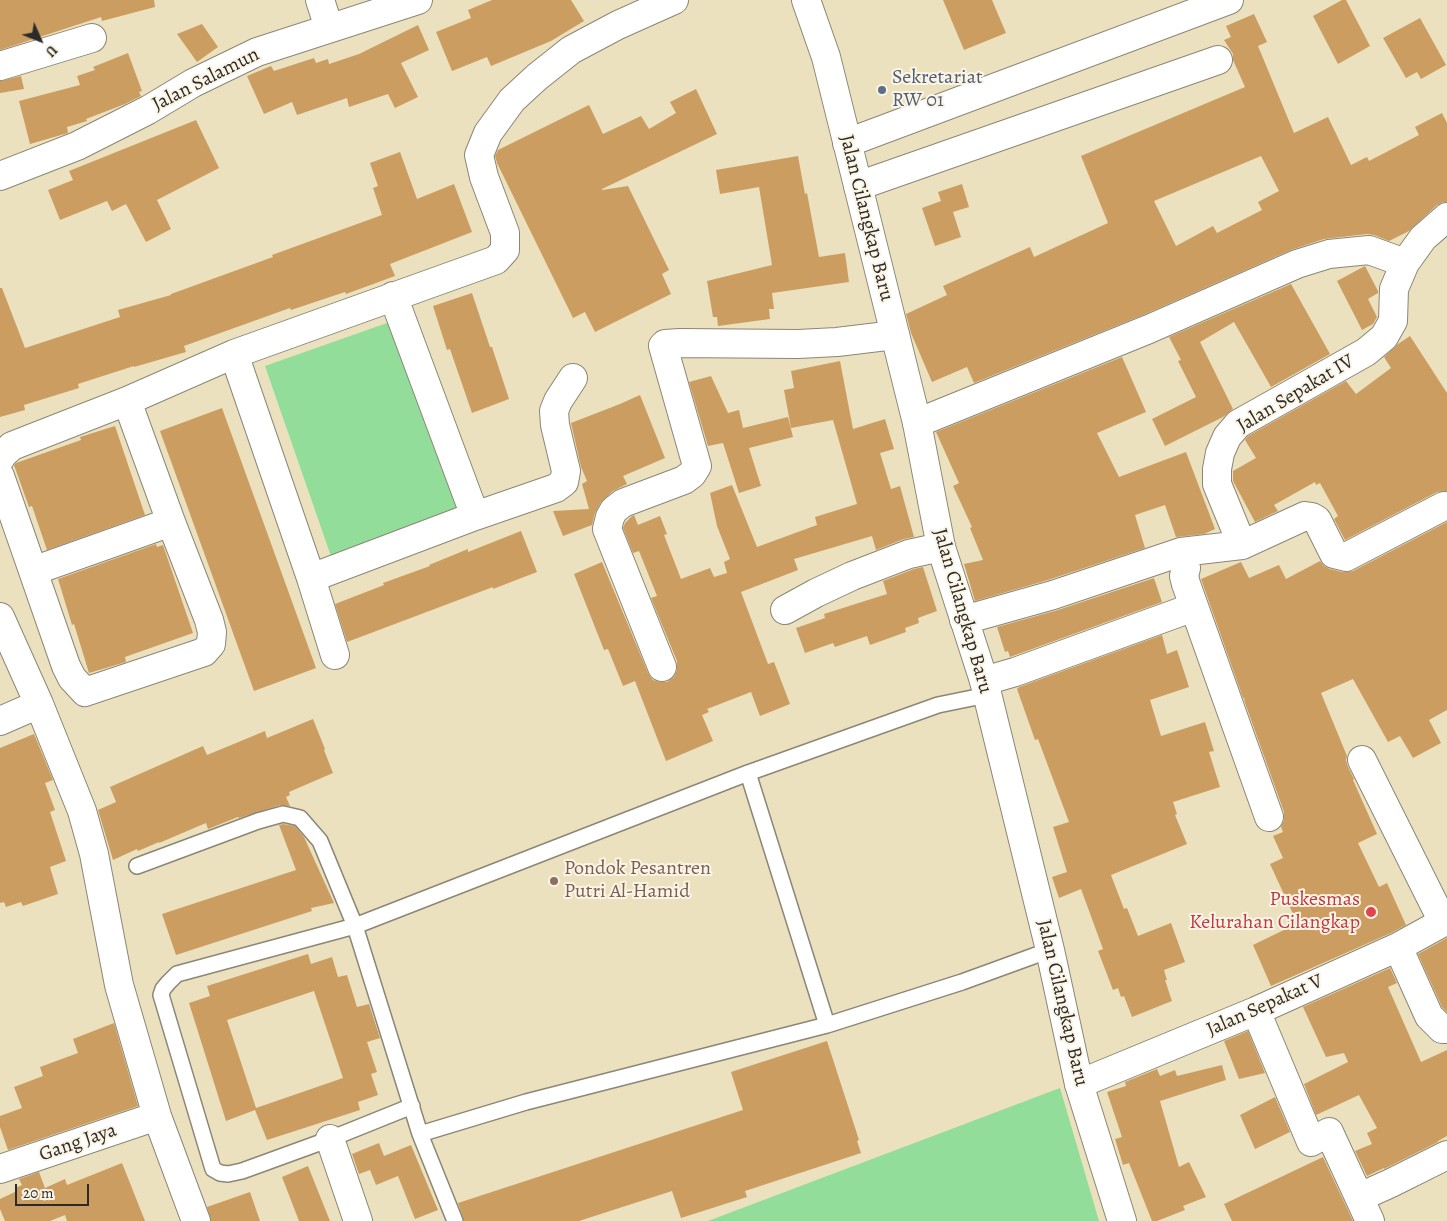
<!DOCTYPE html>
<style>
body{margin:0}
#map{position:relative;width:1447px;height:1221px;overflow:hidden;background:#ebe1bf;font-family:Alegreya,serif}
canvas{display:block}
.north{position:absolute;left:15px;top:15px;width:50px;height:50px;-webkit-text-stroke:4px #fcf5e5;paint-order:stroke;rotate:134deg;font-size:14px;font-weight:700;line-height:20px;text-align:center;color:#2b2b2b}
.north::after{content:'';display:block;margin:auto;width:18px;height:22px;background:#2b2b2b;clip-path:polygon(50% 0,100% 100%,50% 72%,0 100%)}
.scale{position:absolute;left:15px;top:1184px;width:74px;height:22px;box-sizing:border-box;border:2px solid #2b2b2b;border-top:0;padding-left:6px;font-size:15px;line-height:18px;white-space:nowrap;color:#2b2b2b;-webkit-text-stroke:4px #fcf5e5;paint-order:stroke}
</style>
<div id="map">
<canvas width="1447" height="1221"></canvas>
<div class="north">U</div>
<div class="scale">20 m</div>
</div>
<script>
const ctx = document.querySelector('canvas').getContext('2d');
ctx.lineJoin = 'round';
function fill(path, color) { ctx.fillStyle = color; ctx.fill(path, 'evenodd'); }
const shape = rows => new Path2D(rows.map(r => 'M' + r).join(''));
function strokePath(path, color, width, dash) { ctx.strokeStyle = color; ctx.lineWidth = width; ctx.lineCap = dash ? 'butt' : 'round'; ctx.setLineDash(dash || []); ctx.stroke(path); }
function drawText(font, color, halo, rows, align = 'center') {
  ctx.font = font + ' Alegreya,serif'; ctx.lineWidth = 4; ctx.setLineDash([]); ctx.textBaseline = 'middle'; ctx.strokeStyle = halo; ctx.fillStyle = color; for (const [text, x, y, turn = 0] of rows) {
    ctx.save(); ctx.translate(x, y); ctx.rotate((+turn || 0) * Math.PI / 180); ctx.textAlign = isNaN(turn) ? turn : align; if (halo) ctx.strokeText(text, 0, 0); ctx.fillText(text, 0, 0); ctx.restore();
  }
}
fill(shape([
 [404,317,472,514,333,562,265,366],
 [1060,1088,1099,1221,708,1221]
]), '#91dd99');
fill(shape([
 [0,0,154,0,155,7,102,21,101,17,0,50],
 [492,0,571,0,584,21,551,41,491,66,487,57,452,71,436,32,471,18,468,10],
 [943,0,992,0,1006,33,964,50],
 [1342,0,1346,0,1370,46,1338,64,1313,16],
 [1254,14,1267,42,1258,46,1294,133,1328,117,1351,165,1367,157,1369,161,1419,135,1415,127,1442,113,1447,123,1447,202,1444,202,1437,205,1409,231,1389,241,1374,235,1367,234,1324,239,1291,250,1143,315,974,383,967,367,932,382,911,333,906,314,947,295,943,286,1030,247,1034,257,1108,223,1081,156,1245,87,1233,60,1233,54,1224,40,1231,37,1226,26],
 [1261,156,1279,191,1258,202,1262,210,1217,233,1213,226,1176,246,1154,201],
 [1420,18,1446,65,1421,79,1417,72,1406,78,1383,38],
 [202,24,218,47,197,62,177,34],
 [418,25,429,50,401,63,418,97,395,108,388,94,349,107,347,98,297,115,292,102,264,114,247,76,271,66,274,71,314,58,316,63,328,59,329,64,359,54],
 [128,53,142,91,139,92,141,96,125,104,86,119,87,121,67,127,68,133,30,144,19,101,80,85,77,76,95,70,93,67],
 [21,76,24,89,0,93,0,81],
 [696,89,717,134,602,189,602,190,628,186,669,270,662,274,671,294,595,332,585,312,573,318,497,163,495,156,498,150,589,105,603,134,641,116,649,129,676,113,670,102],
 [196,120,219,168,157,200,171,229,146,242,126,204,112,211,107,201,60,220,48,190,73,180,69,171],
 [400,152,417,199,454,184,472,232,390,264,395,276,346,294,345,292,291,310,290,308,184,346,186,352,134,367,134,366,78,384,79,388,24,405,25,410,0,417,0,288,2,288,25,348,120,317,118,310,171,295,171,294,273,257,272,255,382,215,373,188,378,186,370,163],
 [798,156,805,194,807,193,819,257,845,253,849,282,772,293,774,309,769,309,770,319,718,326,717,317,713,317,707,281,772,265,759,187,720,194,716,170],
 [962,184,969,207,953,212,961,237,935,246,922,208,941,201,938,192],
 [1365,266,1378,291,1378,293,1368,299,1377,317,1373,324,1362,330,1337,281],
 [1291,284,1330,354,1271,387,1234,322,1200,342,1233,409,1223,417,1165,446,1152,419,1196,397,1178,361,1181,360,1169,337],
 [472,293,490,347,492,347,509,399,472,413,450,349,447,350,433,306],
 [1410,336,1447,393,1447,491,1437,492,1345,540,1334,519,1338,516,1320,483,1316,485,1315,482,1274,505,1278,511,1255,522,1233,481,1233,471,1256,458,1245,440,1248,436,1346,381,1356,394,1391,368,1384,357,1398,344],
 [1122,357,1146,412,1097,433,1119,477,1186,452,1215,529,1204,534,1176,537,1165,505,1135,515,1145,548,1048,580,975,601,964,564,983,560,970,528,972,527,953,486,959,483,936,432],
 [840,361,853,429,885,419,894,449,880,453,891,489,900,486,914,537,904,539,876,550,872,536,794,559,798,570,741,592,768,664,774,662,790,704,760,716,751,692,707,709,709,712,702,715,713,741,666,761,635,681,623,686,608,649,604,650,574,574,602,562,648,673,653,680,660,682,667,682,674,677,677,670,677,661,651,598,657,596,639,551,633,553,623,528,625,523,631,517,634,515,638,525,660,516,667,534,664,535,681,579,710,568,714,577,727,573,724,562,730,559,717,526,710,493,732,485,757,547,817,525,815,517,857,504,833,420,791,428,784,390,794,388,791,371],
 [711,376,728,413,739,410,743,428,788,417,793,437,749,448,761,486,739,493,723,443,708,446,689,382],
 [640,395,665,458,623,476,627,484,613,491,601,502,595,513,592,525,563,536,553,511,589,509,582,484,587,481,581,467,571,423,620,404],
 [222,408,316,668,254,691,160,431],
 [115,426,145,515,47,550,32,506,29,507,14,465,16,463,81,440,80,437],
 [1447,522,1447,710,1429,720,1441,743,1413,758,1400,736,1388,742,1353,679,1321,693,1347,756,1346,760,1348,767,1354,779,1353,780,1377,834,1358,843,1379,887,1387,883,1406,925,1391,933,1271,986,1253,945,1290,927,1287,919,1294,916,1270,864,1283,858,1273,836,1283,832,1281,827,1284,820,1284,812,1244,700,1245,699,1243,698,1201,579,1241,562,1249,578,1279,565,1286,579,1320,561,1324,566,1330,569,1342,572,1353,571],
 [521,531,537,572,493,589,493,587,347,642,335,604,384,585,383,583,430,566,429,565,468,549,468,552],
 [156,544,157,547,163,545,193,633,125,657,126,662,89,673,74,624,72,625,58,579],
 [923,567,937,611,918,618,919,623,905,628,906,632,870,645,867,636,835,647,833,643,805,653,796,628,825,618,824,614,887,594,883,581,914,569],
 [1154,578,1162,602,1010,657,1008,651,1005,652,997,627,1058,610],
 [1162,635,1167,654,1177,650,1189,687,1150,700,1161,736,1205,722,1214,751,1209,752,1220,787,1173,802,1177,814,1175,815,1187,844,1111,875,1124,909,1127,908,1138,936,1171,923,1185,962,1164,970,1167,980,1165,980,1172,1001,1132,1017,1124,996,1121,997,1118,988,1113,990,1098,951,1103,949,1081,889,1059,898,1052,877,1067,872,1053,827,1069,822,1038,739,1035,740,1017,689,1019,687],
 [313,719,325,749,324,750,333,773,289,792,290,795,286,797,290,806,280,805,239,818,238,817,208,829,206,823,159,843,159,842,138,851,137,849,113,860,98,810,116,802,110,787,203,746,207,755,265,731,267,738],
 [34,734,53,780,45,783,55,810,50,812,66,861,50,867,58,894,23,906,21,902,6,907,4,902,0,903,0,748],
 [283,824,295,826,304,837,334,903,311,908,312,911,176,955,162,914,296,870,279,825],
 [1447,938,1447,1012,1442,1007,1418,954],
 [308,954,311,964,332,957,338,977,347,975,357,1007,369,1004,380,1038,367,1042,377,1072,371,1074,378,1095,358,1102,360,1110,267,1140,255,1110,226,1121,189,1003,210,996,207,986],
 [314,991,343,1078,256,1108,227,1020],
 [1390,968,1397,983,1388,987,1421,1062,1447,1050,1447,1136,1438,1141,1438,1142,1384,1169,1384,1168,1367,1176,1355,1151,1372,1144,1367,1133,1377,1128,1359,1095,1316,1115,1304,1084,1348,1062,1344,1053,1326,1057,1303,1007],
 [114,1023,138,1106,8,1150,0,1127,0,1116,22,1108,14,1087,43,1076,40,1067,78,1053,73,1039],
 [1248,1031,1265,1073,1239,1079,1224,1041],
 [827,1041,859,1140,857,1141,861,1153,745,1191,747,1197,681,1218,672,1191,579,1221,464,1221,458,1203,743,1110,731,1072],
 [1222,1065,1226,1080,1160,1101,1179,1167,1189,1162,1206,1197,1183,1206,1185,1210,1157,1221,1152,1221,1129,1163,1123,1165,1115,1139,1122,1137,1107,1092,1126,1086,1125,1082,1157,1069,1160,1076,1175,1070,1177,1076],
 [1275,1097,1290,1132,1255,1149,1240,1115],
 [379,1143,384,1156,411,1145,438,1210,415,1219,398,1176,376,1185,370,1170,359,1174,352,1154],
 [1323,1157,1353,1221,1232,1221,1224,1204],
 [122,1163,145,1221,67,1221,65,1215,50,1221,5,1221,0,1209,0,1199,17,1191,15,1188,22,1185,19,1179,39,1172,45,1188,65,1179,67,1185],
 [308,1166,330,1221,299,1221,282,1177],
 [250,1192,260,1221,211,1221,207,1207]
]), '#cc9d60');
const service = shape([
 [748,773,827,1025],
 [137,866,258,821,283,814,300,818,320,841,355,926,420,1134,455,1221],
 [412,1106,330,1139,242,1171,228,1174,220,1173,213,1169,161,995,163,989,168,983,177,974,355,926,748,773,938,705,987,695],
 [420,1134,526,1102,827,1025,962,982,1050,950]
]);
const minor = shape([
 [320,0,329,28],
 [0,66,92,38],
 [847,143,1229,0],
 [0,176,77,146,148,110,193,83,257,52,418,0],
 [858,186,1218,60],
 [393,296,475,516],
 [234,354,311,578,335,655],
 [917,423,1149,329,1297,264,1329,254,1369,250,1405,263],
 [0,459,3,454,12,446,127,401,234,354,496,260,505,250,505,233,484,177,479,155,488,133,512,100,537,77,571,50,618,25,674,0],
 [0,476,66,666,72,678,85,692,204,652,211,644,212,632,209,620,171,522,127,401],
 [1242,545,1305,516,1312,517,1317,520,1334,554,1346,557,1444,506],
 [1181,552,1186,568,1184,576,1186,584,1269,817],
 [33,571,171,522],
 [311,578,475,516,556,488,564,482,566,471,555,425,554,411,558,401,573,378],
 [785,610,816,593,852,576,909,554,941,547],
 [0,617,39,704,82,811,94,854,119,985,157,1116,196,1221],
 [964,620,1053,595,1181,552,1242,545,1217,484,1217,469,1220,453,1227,437,1238,424,1366,352,1384,337,1393,321,1394,289,1405,263,1423,238,1447,217],
 [662,667,607,529,610,517,614,510,623,503,684,480,692,474,697,466,663,346,665,344,680,343,798,344,837,342,895,335],
 [984,681,1015,672,1194,607],
 [0,721,39,704],
 [1362,760,1443,922],
 [1398,947,1429,1016,1442,1029,1447,1029],
 [1256,1011,1311,1142,1329,1132,1370,1221],
 [1079,1084,1256,1011,1398,947,1447,920],
 [330,1139,358,1221],
 [0,1169,157,1116],
 [1360,1197,1391,1183,1447,1155]
]);
const tertiary = shape([
 [806,0,826,57,917,423,941,547,984,681,1050,950,1079,1084,1122,1221]
]);
strokePath(service, '#8b8675', 18);
strokePath(minor, '#8b8675', 30);
strokePath(tertiary, '#8b8675', 30);
strokePath(service, '#fff', 15);
strokePath(minor, '#fff', 28);
strokePath(tertiary, '#fff', 28);
for (const [x, y, r, color] of [
 [882,90,5,"#5c6f8a"],
 [554,881,5,"#8d6e63"],
 [1371,912,6,"#e0444e"]
]) { const dot = new Path2D(); dot.arc(x, y, r, 0, 2 * Math.PI); ctx.fillStyle = color; ctx.fill(dot); strokePath(dot, '#fcf5e5', 2); }
drawText('20px', '#4e5e75', '#fcf5e5', [
 ["Sekretariat",892,78],
 ["RW 01",892,101]
], 'left');
drawText('20px', '#2b2b2b', '#fcf5e5', [
 ["Jalan Salamun",206,80,-27],
 ["Jalan Cilangkap Baru",866,218,76],
 ["Jalan Sepakat IV",1296,394,-31],
 ["Jalan Cilangkap Baru",962,611,74],
 ["Jalan Cilangkap Baru",1062,1003,77],
 ["Jalan Sepakat V",1265,1006,-24],
 ["Gang Jaya",78,1143,-19]
]);
drawText('20px', '#785e54', '#fcf5e5', [
 ["Pondok Pesantren",564,869],
 ["Putri Al-Hamid",564,892]
], 'left');
drawText('20px', '#be3a42', '#fcf5e5', [
 ["Puskesmas",1360,900],
 ["Kelurahan Cilangkap",1360,923]
], 'right');
</script>
